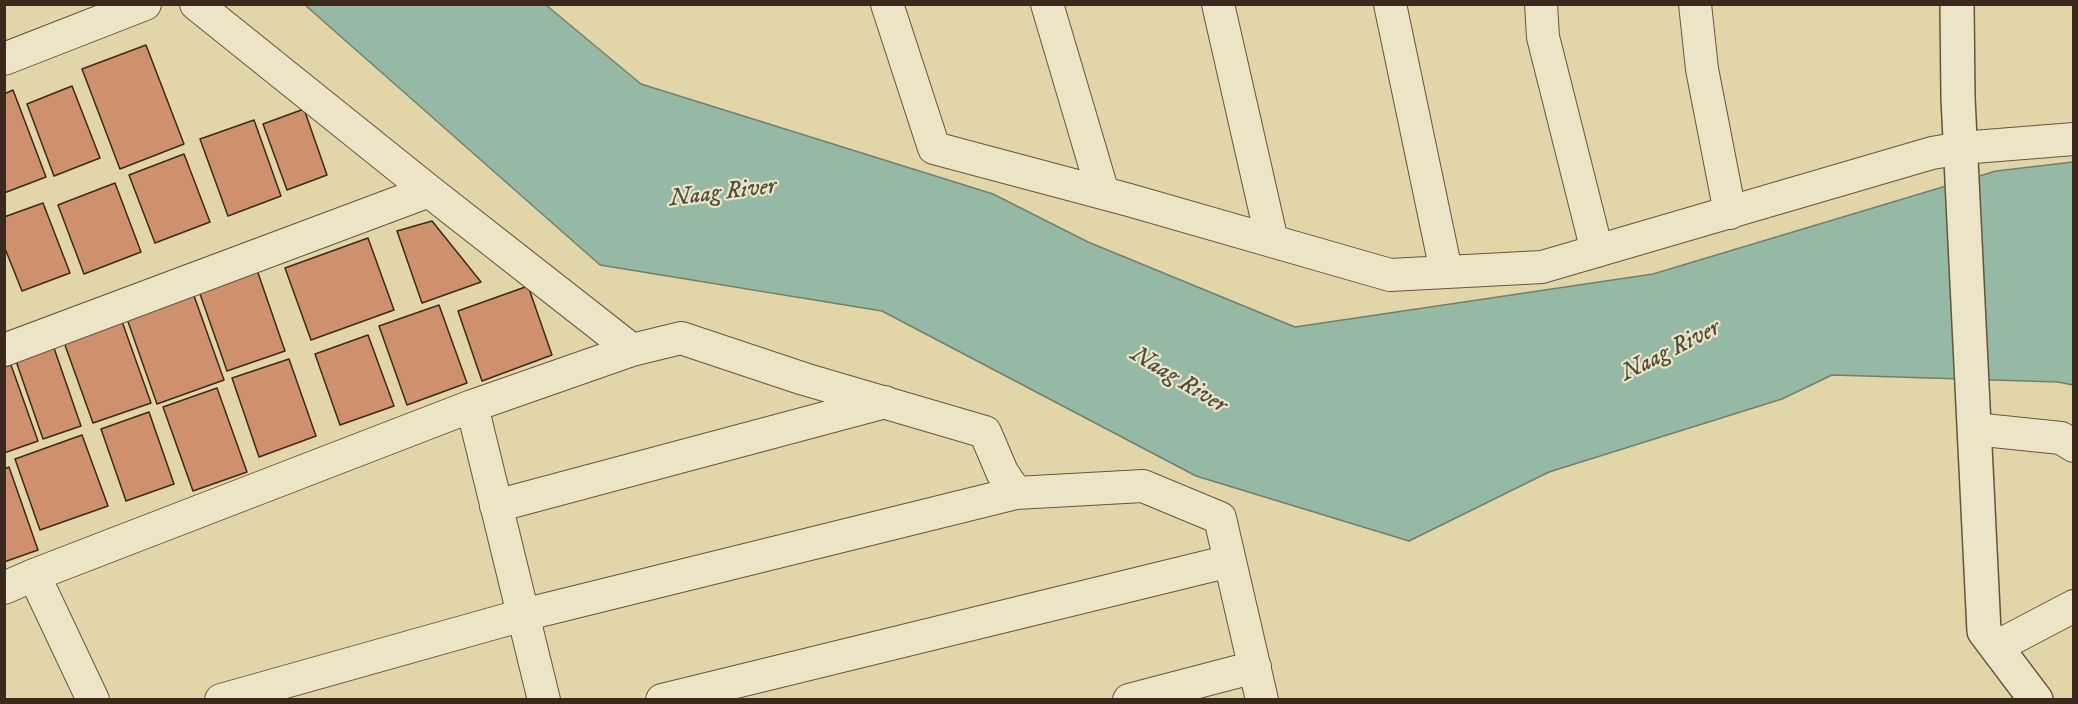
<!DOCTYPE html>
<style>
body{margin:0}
#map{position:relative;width:2078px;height:704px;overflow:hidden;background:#e2d5a8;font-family:"IM FELL DW Pica",serif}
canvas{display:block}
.frame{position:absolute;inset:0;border:6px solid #3b2a1c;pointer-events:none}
</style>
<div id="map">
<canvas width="2078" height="704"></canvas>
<div class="frame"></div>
</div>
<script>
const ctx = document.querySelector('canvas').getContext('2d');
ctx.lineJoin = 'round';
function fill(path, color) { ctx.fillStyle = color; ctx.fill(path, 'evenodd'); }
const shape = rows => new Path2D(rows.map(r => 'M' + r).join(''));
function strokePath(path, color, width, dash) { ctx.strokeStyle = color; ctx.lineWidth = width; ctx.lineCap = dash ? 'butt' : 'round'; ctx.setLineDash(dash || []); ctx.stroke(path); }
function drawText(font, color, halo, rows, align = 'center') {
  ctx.font = font + ' "IM FELL DW Pica",serif'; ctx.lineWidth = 4.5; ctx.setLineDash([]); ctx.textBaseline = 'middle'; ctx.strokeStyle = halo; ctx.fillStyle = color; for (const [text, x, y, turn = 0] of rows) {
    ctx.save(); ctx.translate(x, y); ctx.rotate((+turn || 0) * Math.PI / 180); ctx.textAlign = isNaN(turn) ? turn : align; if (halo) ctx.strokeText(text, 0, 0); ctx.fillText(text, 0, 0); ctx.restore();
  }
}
const water = shape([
 [305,5,546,5,641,84,993,194,1088,242,1295,327,1653,274,1996,171,2073,162,2073,385,2058,382,1832,375,1782,399,1549,472,1409,541,1196,476,882,311,600,265,305,5]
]);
fill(water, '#95b9a4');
strokePath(water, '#71806e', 1.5);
const building = shape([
 [146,45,184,144,120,169,82,69,146,45],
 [72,86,100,158,54,176,27,104,72,86],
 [13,90,46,177,4,193,4,94,13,90],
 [304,109,327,175,287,190,263,124,304,109],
 [254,120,281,196,228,216,200,139,254,120],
 [184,154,210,222,155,243,129,175,184,154],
 [115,183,141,252,84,274,58,205,115,183],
 [43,203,70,273,22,291,4,246,4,217,43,203],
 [432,221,481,282,422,303,397,231,432,221],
 [368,238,394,310,311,340,285,268,368,238],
 [257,270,285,351,227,371,199,291,257,270],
 [528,286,552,355,482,381,458,311,528,286],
 [193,293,224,380,157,404,126,316,193,293],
 [439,305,467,383,407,405,379,326,439,305],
 [119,313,151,403,93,423,61,334,119,313],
 [368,335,394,406,340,425,315,354,368,335],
 [54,348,81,426,43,439,16,361,54,348],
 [289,359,316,436,259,457,232,378,289,359],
 [11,365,38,441,4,453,4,367,11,365],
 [217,388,247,472,193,491,163,407,217,388],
 [149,412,174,484,126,501,101,429,149,412],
 [82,435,108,506,40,530,15,459,82,435],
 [9,467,38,550,4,562,4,469,9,467]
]);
fill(building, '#ce906d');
strokePath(building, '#3b2a1c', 1.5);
const minor = shape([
 [196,4,429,191,632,350],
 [887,4,934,148,1129,200,1390,275,1542,267,1932,153,1961,148,2074,139],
 [1047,4,1103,193],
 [1218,4,1272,241],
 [1390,4,1446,271],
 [1541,4,1543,37,1597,251],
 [1695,4,1702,69,1730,213],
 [4,59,145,4],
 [4,350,429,191],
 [472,406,632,350,681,338,804,379,985,432,1002,472,1016,493],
 [1974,429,2061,438,2074,446],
 [496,506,885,402],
 [34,575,472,406,544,700],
 [4,588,34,575,93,700],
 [1996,647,2074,606],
 [221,700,523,615,1016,493,1143,486,1220,518,1262,700],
 [662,700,1230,561],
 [1129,700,1255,667]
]);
const tertiary = shape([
 [1957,4,1958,98,1984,631,2036,700]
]);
strokePath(minor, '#65553f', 34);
strokePath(tertiary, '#65553f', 36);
strokePath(minor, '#ece4c6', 32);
strokePath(tertiary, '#ece4c6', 33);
drawText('italic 24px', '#524e3e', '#ece4c6', [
 ["Naag River",723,194,-7],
 ["Naag River",1671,352,-27],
 ["Naag River",1178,381,31]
]);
</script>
